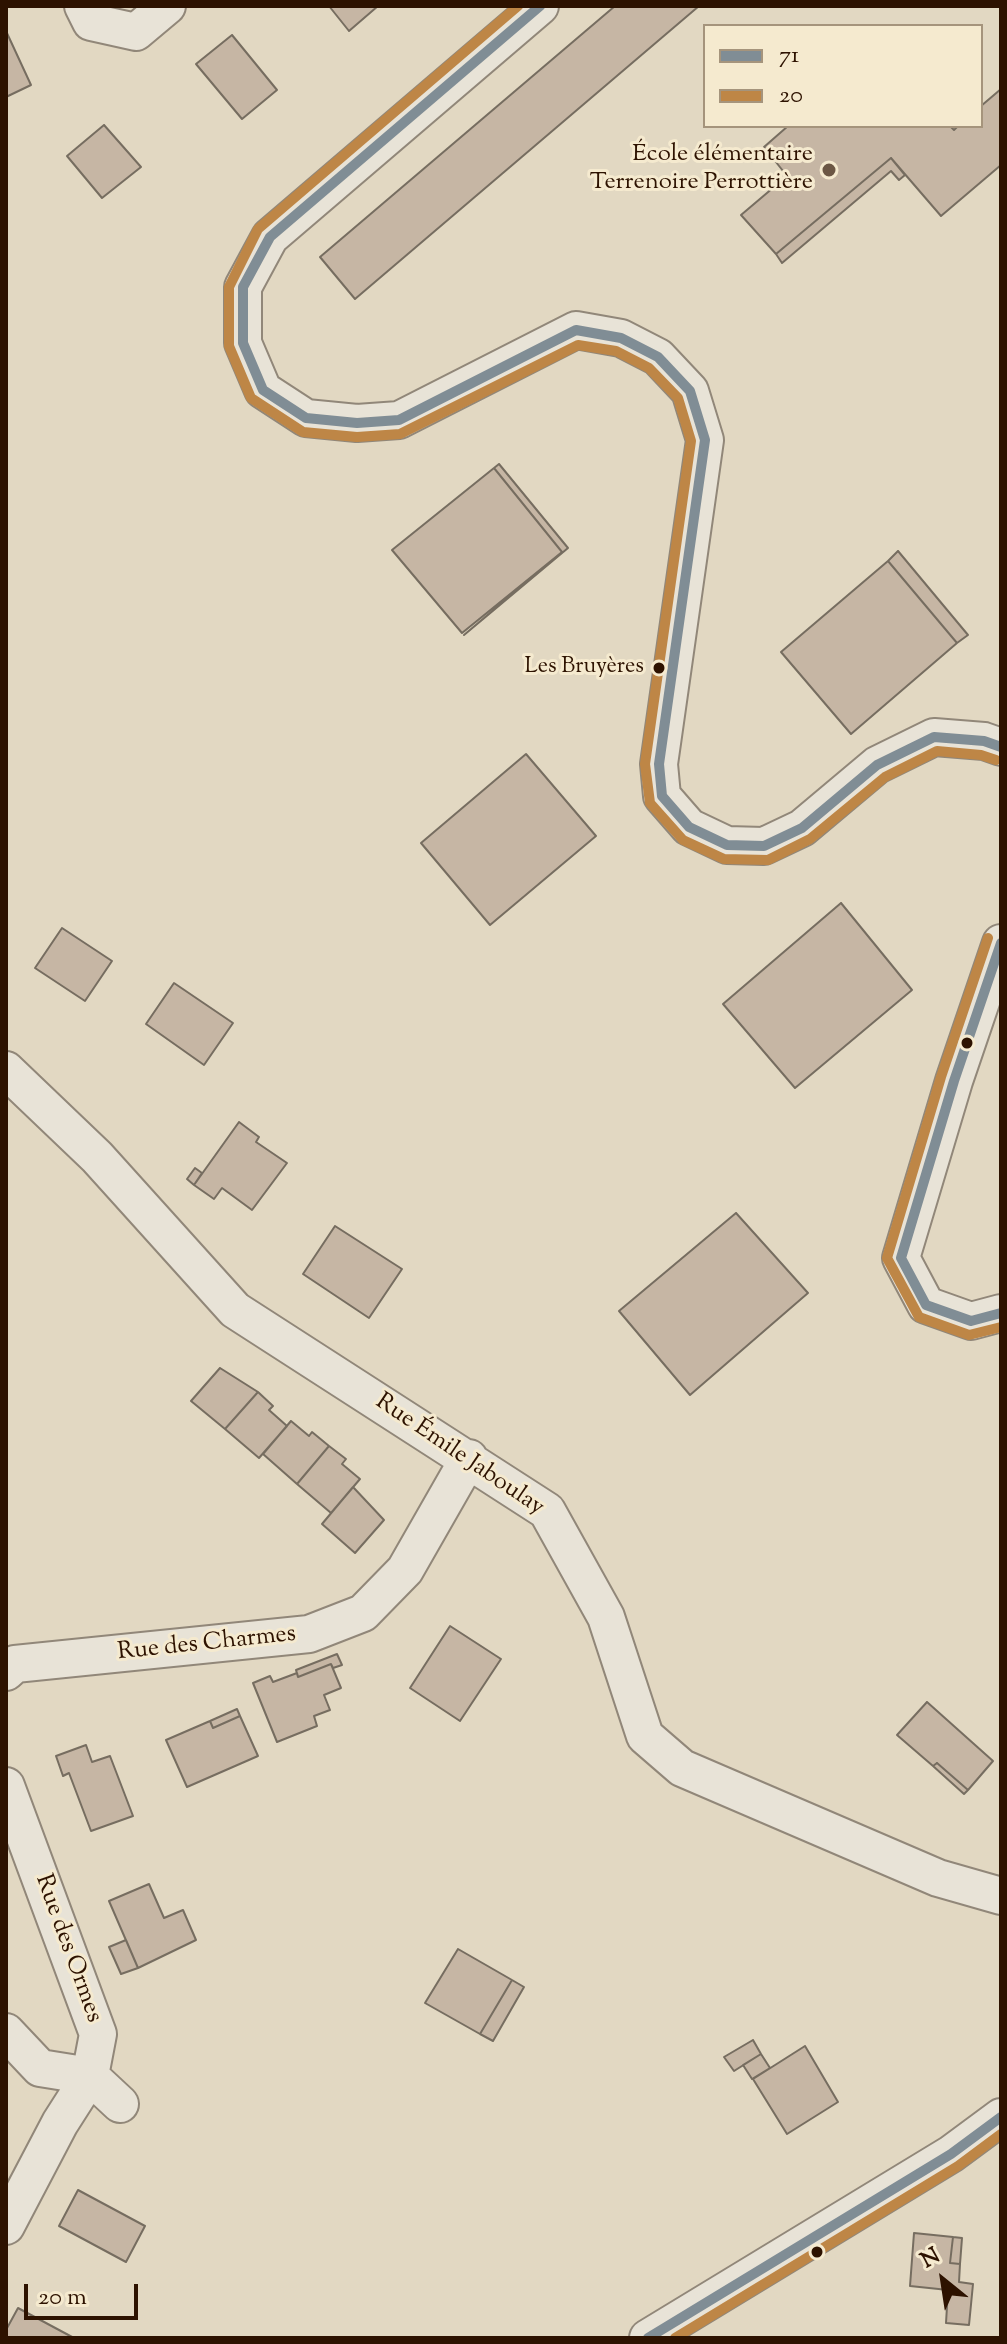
<!DOCTYPE html>
<meta charset="utf-8">
<style>
body{margin:0}
#map{position:relative;width:1007px;height:2344px;overflow:hidden;background:#e2d8c2;font-family:"Sorts Mill Goudy",serif}
canvas{display:block}
.frame{position:absolute;inset:0;border:8px solid #2d1200;pointer-events:none}
.legend{position:absolute;left:703px;top:24px;width:280px;height:104px;box-sizing:border-box;background:#f5eacf;border:2px solid #a5947c;margin:0;padding:10px 14px;list-style:none;font-size:24px;color:#2d1200}
.legend li{display:flex;align-items:center;gap:16px;height:40px}
.legend b{width:40px;border:2px solid #a5947c}
.north{position:absolute;left:903px;top:2240px;width:80px;height:80px;-webkit-text-stroke:6px #f5eacf;paint-order:stroke;rotate:330deg;font-size:22px;font-weight:700;line-height:32px;text-align:center;color:#2d1200}
.north::after{content:'';display:block;margin:auto;width:28px;height:36px;background:#2d1200;clip-path:polygon(50% 0,100% 100%,50% 72%,0 100%)}
.scale{position:absolute;left:24px;top:2284px;width:114px;height:36px;box-sizing:border-box;border:4px solid #2d1200;border-top:0;padding-left:10px;font-size:24px;line-height:28px;white-space:nowrap;color:#2d1200;-webkit-text-stroke:6px #f5eacf;paint-order:stroke}
</style>
<div id="map">
<canvas width="1007" height="2344"></canvas>
<div class="frame"></div>
<ul class="legend">
<li><b style="height:10px;background:#808d95"></b>71</li>
<li><b style="height:10px;background:#be8646"></b>20</li>
</ul>
<div class="north">N</div>
<div class="scale">20 m</div>
</div>
<script>
const ctx = document.querySelector('canvas').getContext('2d');
ctx.lineJoin = 'round';
function fill(path, color) { ctx.fillStyle = color; ctx.fill(path, 'evenodd'); }
const shape = rows => new Path2D(rows.map(r => 'M' + r).join(''));
function strokePath(path, color, width, dash) { ctx.strokeStyle = color; ctx.lineWidth = width; ctx.lineCap = dash ? 'butt' : 'round'; ctx.setLineDash(dash || []); ctx.stroke(path); }
function drawText(font, color, halo, rows, align = 'center') {
  ctx.font = font + ' "Sorts Mill Goudy",serif'; ctx.lineWidth = 6; ctx.setLineDash([]); ctx.textBaseline = 'middle'; ctx.strokeStyle = halo; ctx.fillStyle = color; for (const [text, x, y, turn = 0] of rows) {
    ctx.save(); ctx.translate(x, y); ctx.rotate((+turn || 0) * Math.PI / 180); ctx.textAlign = isNaN(turn) ? turn : align; if (halo) ctx.strokeText(text, 0, 0); ctx.fillText(text, 0, 0); ctx.restore();
  }
}
const building = shape([
 [329,6,378,6,349,31,329,6],
 [615,6,699,6,355,299,320,257,615,6],
 [6,31,31,85,6,97,6,31],
 [232,35,277,90,242,119,196,64,232,35],
 [1001,89,1001,165,941,216,891,158,776,254,741,215,787,176,764,147,788,126,950,126,954,130,958,126,981,126,981,106,1001,89],
 [104,125,141,167,102,198,67,156,104,125],
 [891,158,905,175,899,180,891,171,782,263,776,254,891,158],
 [499,464,568,548,464,635,562,552,494,468,499,464],
 [494,468,562,552,462,633,392,550,494,468],
 [898,551,968,635,957,643,888,561,898,551],
 [888,561,957,643,851,734,781,652,888,561],
 [526,754,596,836,490,925,421,843,526,754],
 [841,903,912,990,795,1088,723,1004,841,903],
 [62,928,112,961,85,1001,35,968,62,928],
 [174,983,233,1023,204,1065,146,1024,174,983],
 [239,1122,259,1137,256,1142,287,1163,252,1210,222,1188,214,1199,194,1185,239,1122],
 [195,1168,202,1173,194,1185,187,1179,195,1168],
 [736,1213,808,1293,690,1395,619,1311,736,1213],
 [335,1226,402,1269,369,1318,303,1274,335,1226],
 [220,1368,258,1392,225,1429,191,1401,220,1368],
 [258,1392,273,1406,269,1410,287,1426,259,1458,225,1429,258,1392],
 [291,1421,309,1436,312,1432,329,1446,297,1484,263,1454,291,1421],
 [329,1446,346,1459,342,1464,360,1479,331,1513,297,1484,329,1446],
 [353,1487,384,1520,355,1553,322,1524,353,1487],
 [450,1626,501,1659,460,1721,410,1688,450,1626],
 [337,1654,342,1665,333,1668,331,1664,298,1677,296,1670,337,1654],
 [331,1664,341,1688,324,1695,330,1710,314,1716,317,1726,277,1742,253,1683,270,1676,273,1682,297,1673,298,1677,331,1664],
 [927,1702,993,1761,968,1790,937,1763,933,1766,897,1735,927,1702],
 [237,1709,240,1716,213,1728,210,1721,237,1709],
 [240,1716,258,1756,187,1787,166,1740,210,1721,213,1728,240,1716],
 [86,1745,92,1762,110,1756,133,1816,91,1831,69,1773,63,1776,56,1756,86,1745],
 [937,1763,968,1790,964,1794,933,1766,937,1763],
 [149,1884,164,1918,183,1910,196,1940,138,1968,109,1901,149,1884],
 [126,1940,138,1968,121,1974,109,1947,126,1940],
 [458,1949,512,1980,480,2034,425,2003,458,1949],
 [512,1980,524,1987,493,2041,480,2034,512,1980],
 [753,2040,761,2054,734,2071,724,2057,753,2040],
 [805,2046,838,2102,787,2134,753,2079,805,2046],
 [761,2054,770,2068,752,2079,743,2065,761,2054],
 [78,2190,145,2226,126,2262,59,2226,78,2190],
 [914,2233,953,2237,950,2263,960,2264,959,2282,973,2284,969,2325,946,2323,948,2290,910,2286,914,2233],
 [953,2237,962,2238,960,2264,950,2263,953,2237],
 [18,2308,74,2338,6,2338,6,2330,18,2308]
]);
fill(building, '#c6b6a4');
strokePath(building, '#766d60', 2);
const street = shape([
 [83,6,91,22,136,32,167,6],
 [540,6,270,237,243,287,243,343,263,390,306,418,357,423,399,420,576,330,621,338,658,357,690,391,705,440,659,764,662,796,689,827,727,845,764,846,802,828,877,765,934,737,984,741,1001,747],
 [1001,943,954,1081,901,1258,926,1305,971,1321,1001,1313],
 [6,1070,97,1157,235,1310,547,1511,606,1617,645,1736,682,1768,938,1878,1001,1896],
 [6,1672,15,1664,309,1634,363,1613,405,1570,469,1458],
 [6,1786,98,2034,90,2076,60,2123,6,2226],
 [6,2032,40,2068,90,2076],
 [90,2076,120,2104],
 [648,2338,951,2154,1001,2117]
]);
strokePath(street, '#918779', 40);
strokePath(street, '#e8e3d7', 36);
strokePath(shape([
 [540,6,270,237,243,287,243,343,263,390,306,418,357,423,399,420,576,330,621,338,658,357,690,391,705,440,659,764,662,796,689,827,727,845,764,846,802,828,877,765,934,737,984,741,1001,747],
 [1001,943,954,1081,901,1258,926,1305,971,1321,1001,1313],
 [648,2338,951,2154,1001,2117]
]), '#808d95', 10);
strokePath(shape([
 [518,6,258,229,229,287,229,346,251,398,303,432,357,437,400,434,578,345,616,351,649,368,678,398,691,441,645,764,650,803,683,840,724,859,768,860,810,839,885,777,937,751,981,755,996,760],
 [988,938,941,1077,887,1258,919,1317,969,1335,1001,1327],
 [675,2338,958,2166,1001,2134]
]), '#be8646', 10);
for (const [x, y, r, color] of [
 [829,170,8,"#6c5744"],
 [659,668,7,"#2d1200"],
 [967,1043,7,"#2d1200"],
 [817,2252,7,"#2d1200"]
]) { const dot = new Path2D(); dot.arc(x, y, r, 0, 2 * Math.PI); ctx.fillStyle = color; ctx.fill(dot); strokePath(dot, '#f5eacf', 3); }
drawText('22px', '#2d1200', '#f5eacf', [
 ["Les Bruyères",644,668]
], 'right');
drawText('24px', '#2d1200', '#f5eacf', [
 ["École élémentaire",813,156],
 ["Terrenoire Perrottière",813,184]
], 'right');
drawText('24px', '#2d1200', '#f5eacf', [
 ["Rue Émile Jaboulay",459,1456,34],
 ["Rue des Charmes",207,1645,-6],
 ["Rue des Ormes",67,1949,70]
]);
</script>
